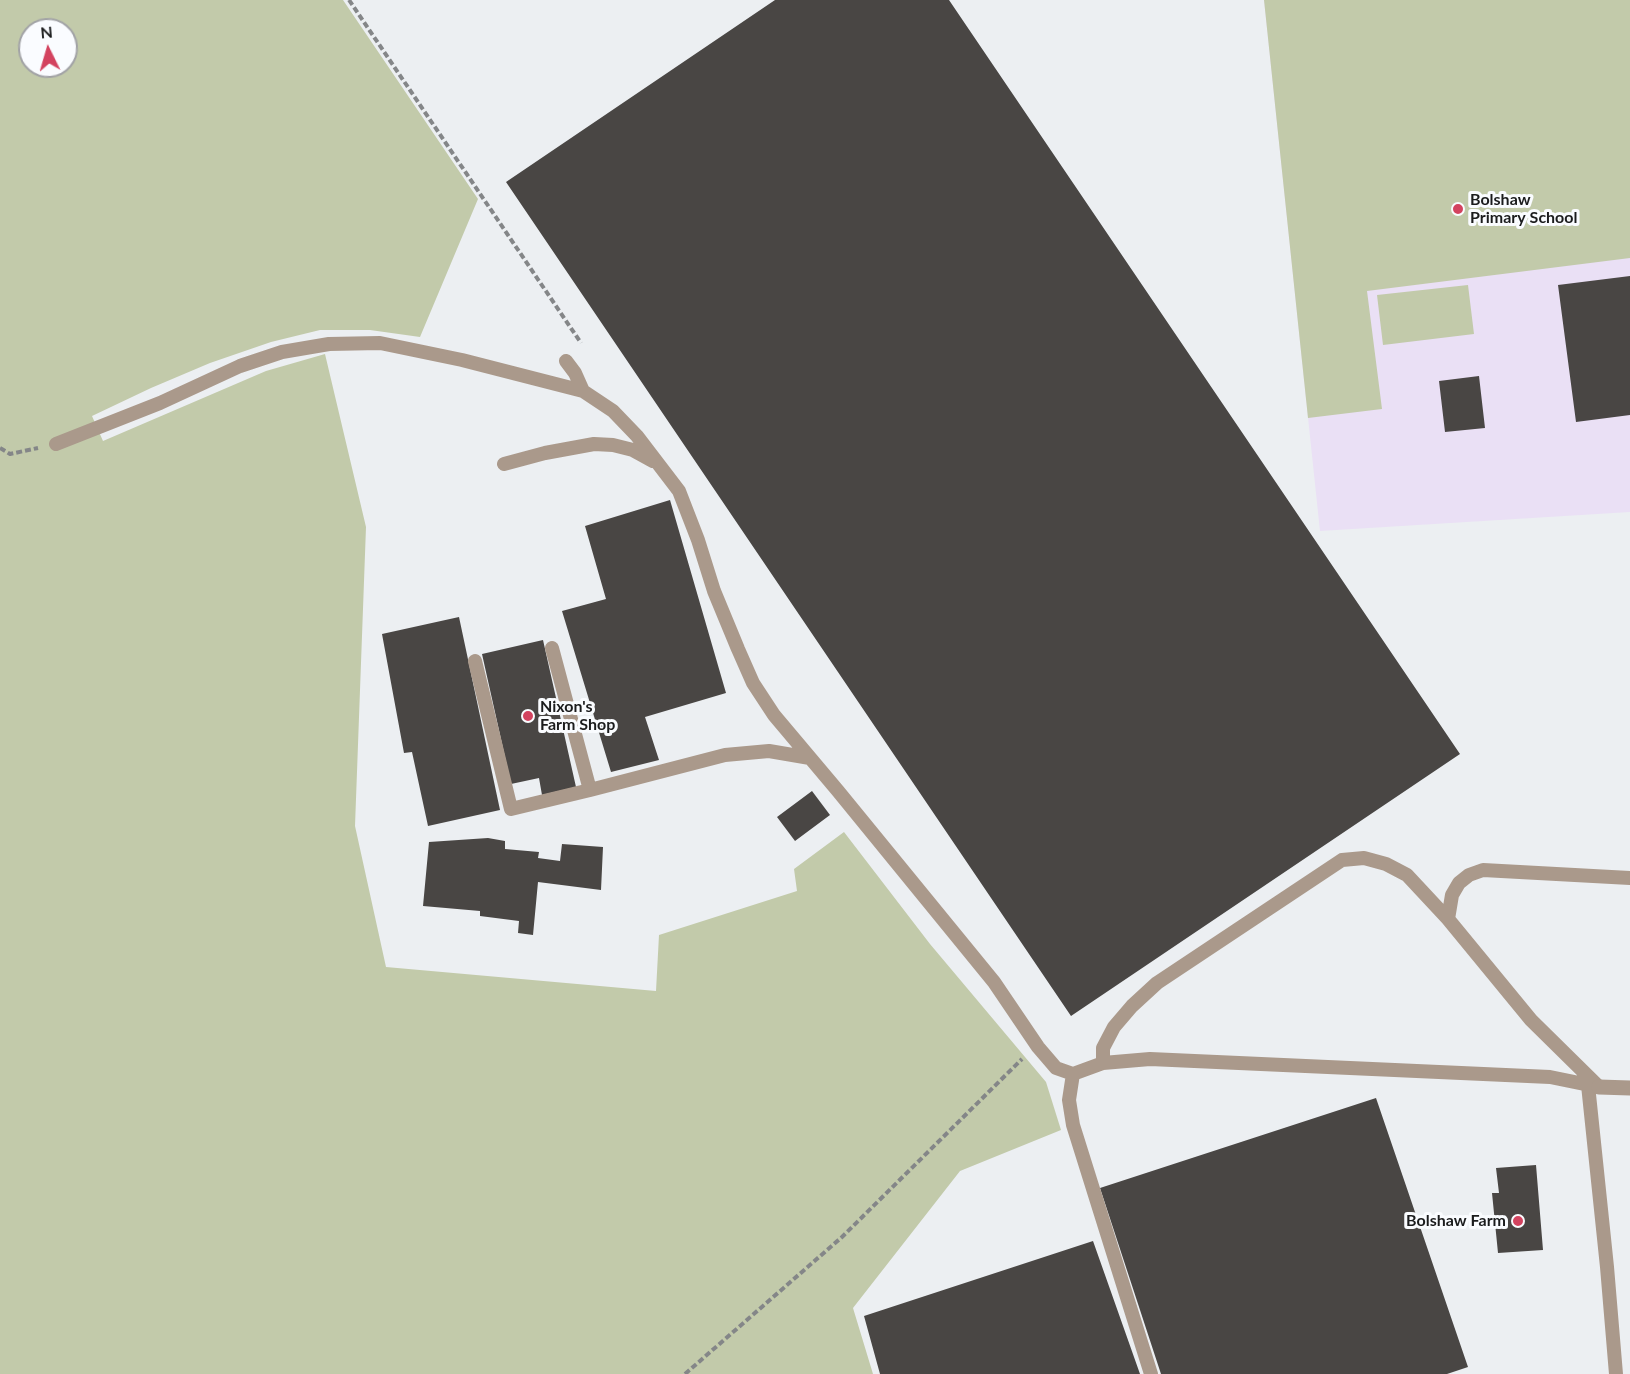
<!DOCTYPE html>
<style>
body{margin:0}
#map{position:relative;width:1630px;height:1374px;overflow:hidden;background:#eceff2;font-family:Lato,sans-serif}
canvas{display:block}
.north{position:absolute;left:18px;top:18px;width:60px;height:60px;box-sizing:border-box;background:#fafcff;border:2px solid #a1a2a5;border-radius:50%;rotate:355deg;font-size:16px;font-weight:700;line-height:24px;text-align:center;color:#1b1c1d}
.north::after{content:'';display:block;margin:auto;width:21px;height:27px;background:#d3435f;clip-path:polygon(50% 0,100% 100%,50% 72%,0 100%)}
</style>
<div id="map">
<canvas width="1630" height="1374"></canvas>
<div class="north">N</div>
</div>
<script>
const ctx = document.querySelector('canvas').getContext('2d');
ctx.lineJoin = 'round';
function fill(path, color) { ctx.fillStyle = color; ctx.fill(path, 'evenodd'); }
const shape = rows => new Path2D(rows.map(r => 'M' + r).join(''));
function strokePath(path, color, width, dash) { ctx.strokeStyle = color; ctx.lineWidth = width; ctx.lineCap = dash ? 'butt' : 'round'; ctx.setLineDash(dash || []); ctx.stroke(path); }
function drawText(font, color, halo, rows, align = 'center') {
  ctx.font = font + ' Lato,sans-serif'; ctx.lineWidth = 6; ctx.setLineDash([]); ctx.textBaseline = 'middle'; ctx.strokeStyle = halo; ctx.fillStyle = color; for (const [text, x, y, turn = 0] of rows) {
    ctx.save(); ctx.translate(x, y); ctx.rotate((+turn || 0) * Math.PI / 180); ctx.textAlign = isNaN(turn) ? turn : align; if (halo) ctx.strokeText(text, 0, 0); ctx.fillText(text, 0, 0); ctx.restore();
  }
}
fill(shape([
 [1264,0,1630,0,1630,512,1320,531]
]), '#eae0f5');
fill(shape([
 [0,0,343,0,478,199,420,337,370,330,320,330,271,342,210,363,151,388,92,416,103,441,266,371,325,354,366,527,355,826,386,967,656,991,659,935,797,891,794,869,844,832,930,944,1046,1082,1061,1130,960,1171,853,1308,873,1374,0,1374],
 [30,30,66,30,66,66,30,66],
 [1264,0,1630,0,1630,258,1367,291,1382,409,1308,418],
 [1468,285,1474,334,1383,345,1377,295]
]), '#c2caaa');
fill(shape([
 [775,0,949,0,1460,754,1071,1016,506,182],
 [1630,276,1630,415,1576,422,1558,285],
 [1479,376,1485,428,1445,432,1439,381],
 [670,500,726,693,645,717,659,760,611,772,562,611,606,599,585,526],
 [459,617,500,810,428,826,412,752,404,753,382,634],
 [543,640,576,787,542,795,539,778,511,784,482,654],
 [812,791,830,815,795,841,777,817],
 [488,838,505,841,505,849,539,852,538,858,560,861,562,844,603,847,601,890,538,882,533,935,518,933,519,921,480,916,480,911,423,906,429,842],
 [1376,1098,1468,1367,1447,1374,1161,1374,1100,1188],
 [1536,1165,1543,1250,1498,1253,1492,1193,1499,1193,1496,1168],
 [1093,1241,1140,1374,880,1374,864,1316]
]), '#494644');
strokePath(shape([
 [349,0,581,343],
 [0,448,10,454,38,448],
 [685,1374,842,1237,1022,1059]
]), '#848688', 4, [6, 3]);
strokePath(shape([
 [566,361,575,373,583,391,613,411,637,436,679,491,698,540,714,591,738,649,753,683,774,715,838,791,994,982,1038,1047,1056,1068,1073,1074,1103,1063,1150,1059,1550,1077,1599,1087],
 [56,444,160,403,240,366,282,352,329,344,380,343,462,360,583,391],
 [504,464,545,453,594,444,613,445,633,450,653,461],
 [552,648,590,790,725,755,769,751,810,758],
 [475,661,511,809,590,790],
 [1448,919,1452,895,1459,883,1469,875,1483,870,1630,878],
 [1103,1063,1103,1048,1114,1027,1132,1006,1157,983,1342,860,1364,858,1386,864,1407,875,1448,919,1531,1020,1599,1087],
 [1073,1074,1069,1100,1073,1125,1151,1374],
 [1588,1085,1607,1267,1616,1374]
]), '#aa998b', 14);
strokePath(shape([
 [1599,1087,1630,1088]
]), '#aa998b', 15);
for (const [x, y, r, color] of [
 [1458,209,6,"#d3435f"],
 [528,716,6,"#d3435f"],
 [1518,1221,6,"#d3435f"]
]) { const dot = new Path2D(); dot.arc(x, y, r, 0, 2 * Math.PI); ctx.fillStyle = color; ctx.fill(dot); strokePath(dot, '#fafcff', 2); }
drawText('bold 16px', '#1b1c1d', '#fafcff', [
 ["Bolshaw",1470,200],
 ["Primary School",1470,218],
 ["Nixon's",540,707],
 ["Farm Shop",540,725],
 ["Bolshaw Farm",1506,1221,"right"]
], 'left');
</script>
